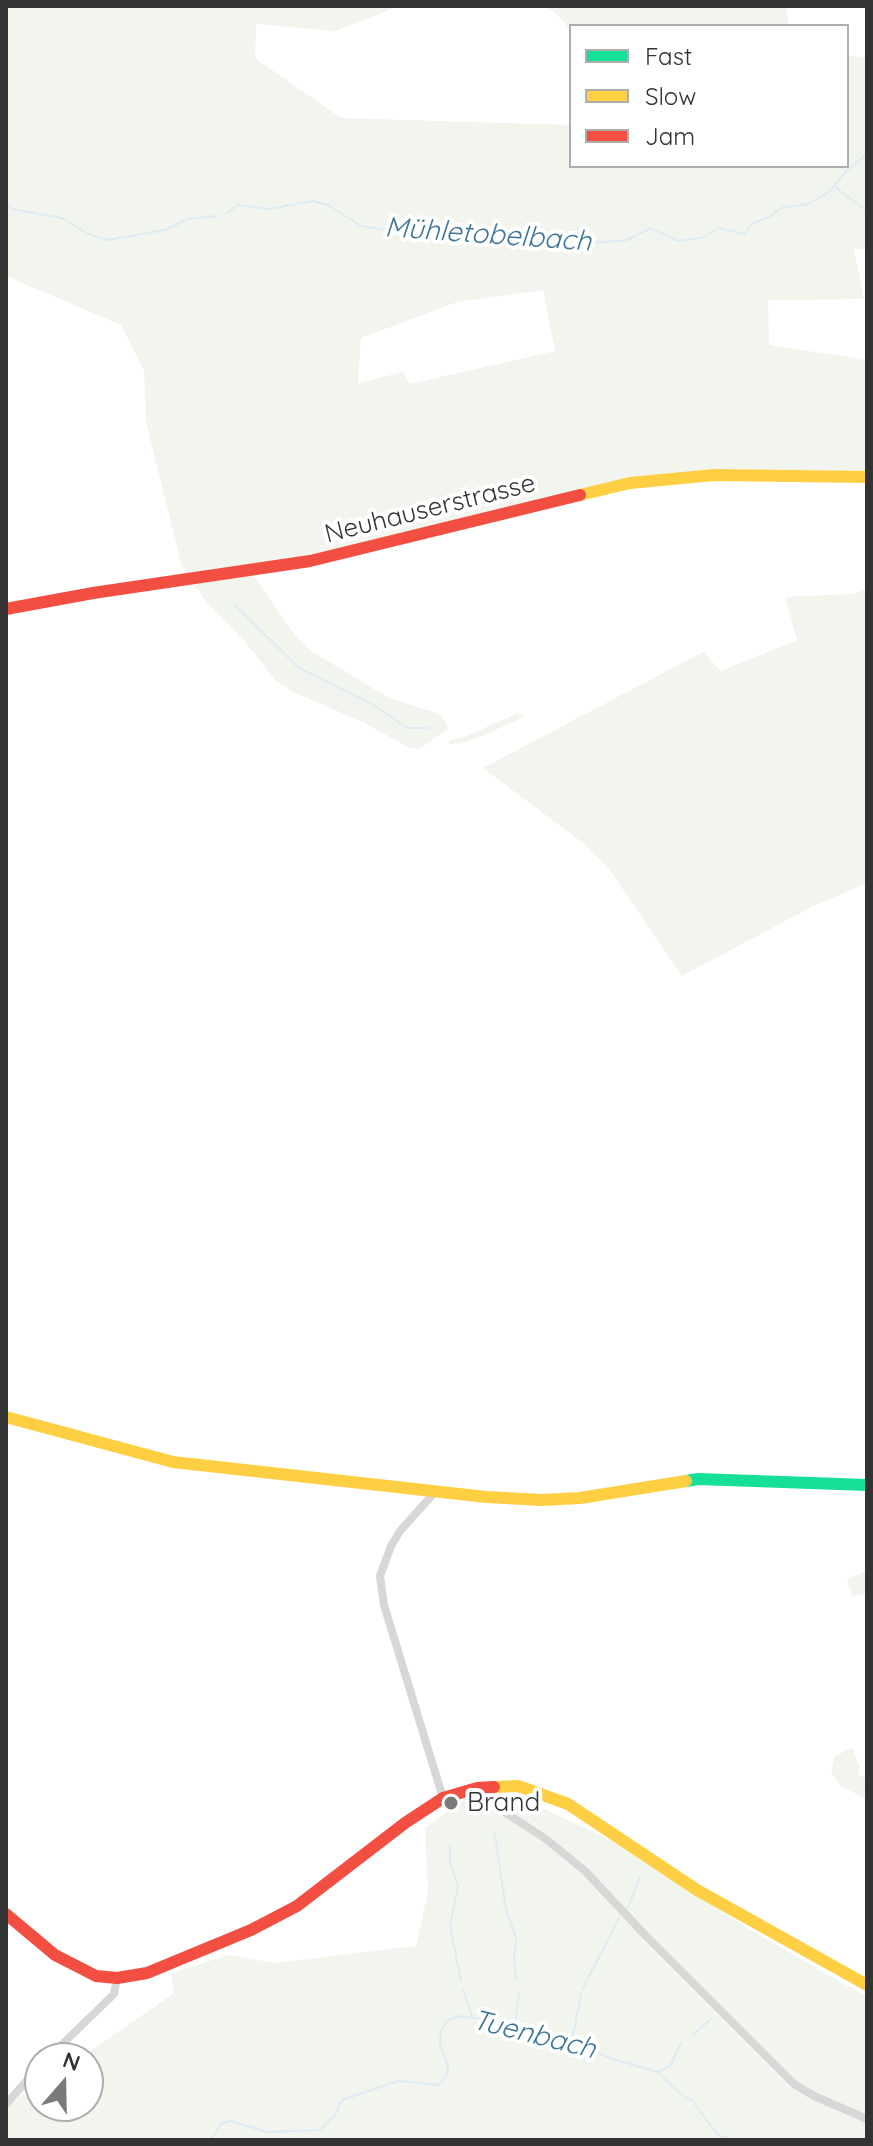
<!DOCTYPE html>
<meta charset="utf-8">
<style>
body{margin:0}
#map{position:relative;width:873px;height:2146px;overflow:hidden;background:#fff;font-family:Quicksand,sans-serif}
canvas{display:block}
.frame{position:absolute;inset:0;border:8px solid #333;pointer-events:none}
.legend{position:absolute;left:569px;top:24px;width:280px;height:144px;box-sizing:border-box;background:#fff;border:2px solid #adadad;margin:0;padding:10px 14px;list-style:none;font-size:24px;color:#333}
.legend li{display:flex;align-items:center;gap:16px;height:40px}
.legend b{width:40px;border:2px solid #adadad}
.north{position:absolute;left:24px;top:2042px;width:80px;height:80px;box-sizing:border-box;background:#fff;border:2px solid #adadad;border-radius:50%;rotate:20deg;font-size:22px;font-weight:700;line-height:32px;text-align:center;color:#333}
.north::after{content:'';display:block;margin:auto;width:28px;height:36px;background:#7a7a7a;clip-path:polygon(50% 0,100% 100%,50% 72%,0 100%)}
</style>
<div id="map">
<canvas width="873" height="2146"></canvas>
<div class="frame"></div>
<ul class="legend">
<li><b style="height:10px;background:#16e098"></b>Fast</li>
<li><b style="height:10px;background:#ffcf43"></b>Slow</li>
<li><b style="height:10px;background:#f24e42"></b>Jam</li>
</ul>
<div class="north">N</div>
</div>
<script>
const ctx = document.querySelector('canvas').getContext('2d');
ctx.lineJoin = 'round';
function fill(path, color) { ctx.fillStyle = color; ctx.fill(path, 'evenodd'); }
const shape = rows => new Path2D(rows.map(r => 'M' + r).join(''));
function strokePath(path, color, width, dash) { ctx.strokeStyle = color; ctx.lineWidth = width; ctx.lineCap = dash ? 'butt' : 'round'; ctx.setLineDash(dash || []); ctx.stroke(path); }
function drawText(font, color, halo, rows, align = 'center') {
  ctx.font = font + ' Quicksand,sans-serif'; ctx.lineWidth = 8; ctx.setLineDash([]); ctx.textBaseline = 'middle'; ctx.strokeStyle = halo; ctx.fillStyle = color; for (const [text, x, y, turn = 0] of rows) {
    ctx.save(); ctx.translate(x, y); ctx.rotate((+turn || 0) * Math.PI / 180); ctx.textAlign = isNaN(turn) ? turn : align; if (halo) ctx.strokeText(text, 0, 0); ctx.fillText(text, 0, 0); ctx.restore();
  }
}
fill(shape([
 [6,6,399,6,335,31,256,24,255,58,341,118,571,125,571,166,847,166,847,56,867,57,867,249,854,249,864,299,768,300,769,345,867,360,867,477,630,483,251,572,297,638,313,652,387,697,439,714,445,720,448,729,419,749,408,747,363,722,293,692,275,680,247,644,207,603,182,567,146,422,144,370,121,325,6,276],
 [543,290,555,351,410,384,403,372,358,383,361,338,457,302],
 [546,6,787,6,788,26,571,26,571,31,561,18],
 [867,589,867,883,813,906,682,976,607,866,583,843,483,768,703,652,721,671,797,640,785,597,854,594],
 [518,713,523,715,521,718,487,734,462,743,449,744,450,740,462,738],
 [867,1571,867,1594,852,1596,847,1581,853,1576],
 [852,1748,860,1767,858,1774,867,1779,867,1799,842,1787,831,1772,835,1756],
 [469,1796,505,1798,538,1806,610,1840,754,1932,867,1997,867,2140,6,2140,6,2103,23,2094,31,2099,40,2092,40,2106,88,2106,88,2058,80,2058,173,1994,172,1973,228,1955,275,1963,416,1946,428,1891,425,1828]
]), '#f1f5ed');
strokePath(shape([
 [836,188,867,211],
 [6,205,12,209,62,218,88,234,107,240,165,230,188,219,216,216],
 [227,213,238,205,270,209,312,201,328,205,361,226,409,233,444,233,461,227,475,232,500,232,519,238,544,240,556,237,564,241,578,238,591,243,627,240,651,228,678,241,701,238,719,228,744,234,753,223,770,217,781,208,808,204,829,192,846,171,867,154],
 [235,605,299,668,372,704,407,728,428,728],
 [495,1835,506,1909,516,1938,514,1960,516,1980],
 [450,1845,450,1862,458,1886,450,1926,461,1981],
 [628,1908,640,1877],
 [583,1988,619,1918],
 [463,1990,473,2018],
 [515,2023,519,1993],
 [693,2035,711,2019],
 [572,2040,581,1994],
 [658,2072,670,2066,681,2043],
 [208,2140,214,2136,221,2123,231,2121,267,2132,320,2130,335,2115,342,2100,398,2081,439,2085,447,2075,448,2066,440,2045,441,2030,448,2020,461,2016,515,2024,564,2038,610,2058,657,2072,684,2097,692,2100,717,2134,729,2140]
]), '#ddebf3', 2);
strokePath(shape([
 [435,1492,400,1531,391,1546,380,1576,384,1605,443,1798],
 [477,1788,484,1799,546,1839,585,1871,646,1936,794,2084,814,2096,867,2119],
 [48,2058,114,1994,117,1978],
 [6,2104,40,2066]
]), '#d7d7d7', 8);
strokePath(shape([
 [686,1481,698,1479,867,1485]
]), '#16e098', 12);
strokePath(shape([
 [580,495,630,483,714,475,867,477],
 [6,1417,173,1462,486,1497,542,1500,580,1498,686,1481],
 [494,1787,518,1786,568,1804,697,1890,867,1985]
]), '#ffcf43', 12);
strokePath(shape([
 [6,609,93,593,310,561,580,495],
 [6,1914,55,1955,96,1976,117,1978,147,1973,251,1930,297,1906,405,1823,443,1798,477,1788,494,1787]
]), '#f24e42', 12);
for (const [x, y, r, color] of [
 [451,1803,8,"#7a7a7a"]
]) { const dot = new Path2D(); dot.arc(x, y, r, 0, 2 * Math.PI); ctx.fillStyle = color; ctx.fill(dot); strokePath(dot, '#fff', 3); }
drawText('26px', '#333', '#fff', [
 ["Neuhauserstrasse",430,509,-14]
]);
drawText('26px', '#333', '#fff', [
 ["Brand",467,1803]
], 'left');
drawText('italic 28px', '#3f7597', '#fff', [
 ["Mühletobelbach",488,235,4],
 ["Tuenbach",534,2035,14]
]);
</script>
